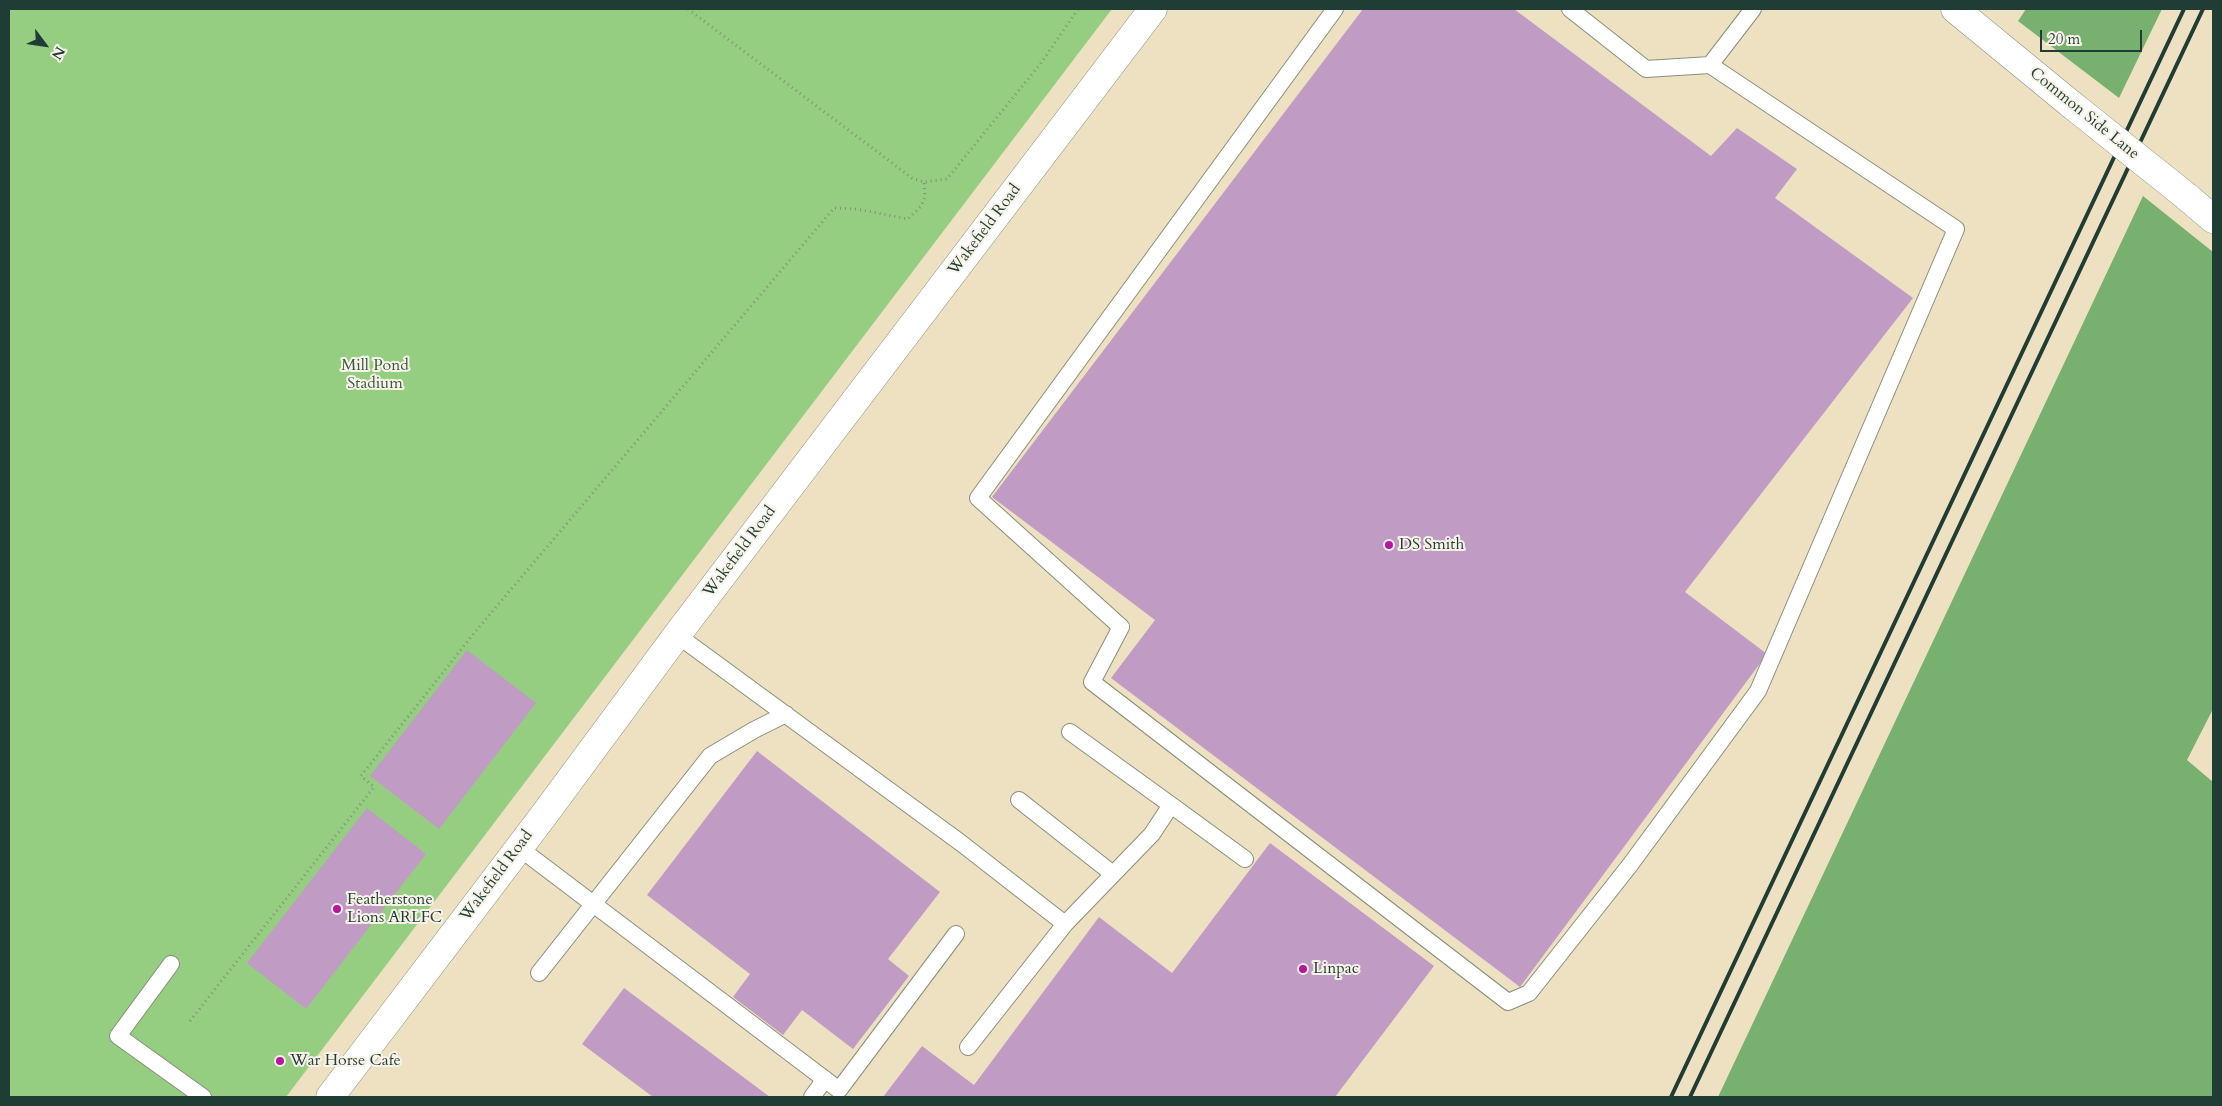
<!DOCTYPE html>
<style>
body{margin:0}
#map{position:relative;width:2222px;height:1106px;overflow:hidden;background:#eee1c2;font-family:Cardo,serif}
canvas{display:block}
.frame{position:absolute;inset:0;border:10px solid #1f3d34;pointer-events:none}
.north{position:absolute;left:20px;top:20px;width:50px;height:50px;-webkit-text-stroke:4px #f7f3e8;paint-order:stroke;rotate:121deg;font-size:14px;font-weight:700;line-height:20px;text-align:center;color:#1f3d34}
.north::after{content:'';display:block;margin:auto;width:18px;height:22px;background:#1f3d34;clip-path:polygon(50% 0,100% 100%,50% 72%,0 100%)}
.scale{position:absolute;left:2040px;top:30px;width:102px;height:22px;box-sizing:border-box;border:2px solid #1f3d34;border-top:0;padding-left:6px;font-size:15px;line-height:18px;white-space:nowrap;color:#1f3d34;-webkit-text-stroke:4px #f7f3e8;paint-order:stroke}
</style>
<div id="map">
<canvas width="2222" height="1106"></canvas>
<div class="frame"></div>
<div class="north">N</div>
<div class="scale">20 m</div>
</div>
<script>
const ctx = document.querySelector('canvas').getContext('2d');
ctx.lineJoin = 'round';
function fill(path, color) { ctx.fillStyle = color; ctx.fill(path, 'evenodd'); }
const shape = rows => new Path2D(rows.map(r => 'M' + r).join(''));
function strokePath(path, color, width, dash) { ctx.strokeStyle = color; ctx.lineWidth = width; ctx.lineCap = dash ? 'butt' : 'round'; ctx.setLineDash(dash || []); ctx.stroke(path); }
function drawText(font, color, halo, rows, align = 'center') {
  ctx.font = font + ' Cardo,serif'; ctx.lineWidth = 4; ctx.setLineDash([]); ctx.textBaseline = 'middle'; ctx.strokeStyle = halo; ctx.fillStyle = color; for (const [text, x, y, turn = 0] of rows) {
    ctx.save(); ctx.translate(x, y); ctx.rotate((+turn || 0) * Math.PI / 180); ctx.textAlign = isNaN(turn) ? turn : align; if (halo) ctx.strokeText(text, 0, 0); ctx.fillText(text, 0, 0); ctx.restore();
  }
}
fill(shape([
 [9,9,1112,9,286,1097,9,1097]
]), '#95ce81');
fill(shape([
 [2026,9,2162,9,2119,98,2018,21],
 [2143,196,2213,252,2213,709,2187,760,2213,782,2213,1097,1718,1097]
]), '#78b16f');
fill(shape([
 [1363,9,1514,9,1711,156,1737,128,1797,169,1775,198,1913,298,1685,592,1767,654,1520,987,1111,678,1155,620,992,497],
 [467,650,536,703,439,829,370,776],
 [757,751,940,892,888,959,909,976,853,1049,802,1010,783,1035,733,997,750,974,647,895],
 [367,808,426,854,306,1009,247,963],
 [1270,843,1434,966,1335,1097,883,1097,922,1046,974,1085,1099,917,1172,973],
 [624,988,770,1097,653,1097,582,1044]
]), '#c09cc4');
const service = shape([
 [1335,9,978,498,1121,627,1092,682,1508,1002,1529,993,1630,865,1758,691,1956,229,1710,65,1646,69,1570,9],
 [1710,65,1753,9],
 [677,635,961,843,1065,924,1152,834,1171,805,1245,859],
 [1070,732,1171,805],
 [1019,800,1113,874],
 [518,847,839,1090,956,934],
 [171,964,118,1036,203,1097],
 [539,973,710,756,754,730,786,714],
 [968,1047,1065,924],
 [812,1097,825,1079]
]);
const secondary = shape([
 [1955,9,2072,105],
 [2186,196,2213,219]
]);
const primary = shape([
 [330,1097,544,815,677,635,1153,9]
]);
strokePath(service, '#868f7b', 18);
strokePath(secondary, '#868f7b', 29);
strokePath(primary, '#868f7b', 29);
strokePath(shape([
 [688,9,912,178,924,182,947,179,1041,63,1078,9],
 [190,1021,374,787,361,776,475,632,834,208,856,209,908,219,921,206,925,197,924,182]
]), '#868f7b', 3, [1, 4]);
strokePath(service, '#fff', 16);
strokePath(secondary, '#fff', 28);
strokePath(primary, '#fff', 28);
strokePath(shape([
 [1671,1097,2184,9],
 [1690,1097,2203,9]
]), '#1f3d34', 4);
const secondaryBridge = shape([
 [2072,105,2186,196]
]);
strokePath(secondaryBridge, '#868f7b', 29, []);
strokePath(secondaryBridge, '#fff', 28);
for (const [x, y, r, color] of [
 [1389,545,5,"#b5179e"],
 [337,909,5,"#b5179e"],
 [1303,969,5,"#b5179e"],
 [280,1061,5,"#b5179e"]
]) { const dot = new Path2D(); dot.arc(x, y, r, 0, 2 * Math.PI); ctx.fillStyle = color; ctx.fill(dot); strokePath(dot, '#f7f3e8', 2); }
drawText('16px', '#1f3d34', '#f7f3e8', [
 ["Common Side Lane",2084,114,39],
 ["Wakefield Road",985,230,-53],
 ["Wakefield Road",740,552,-53],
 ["Wakefield Road",497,876,-53]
]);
drawText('16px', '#375a43', '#f7f3e8', [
 ["Mill Pond",375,366],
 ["Stadium",375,384]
]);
drawText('16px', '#1f3d34', '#f7f3e8', [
 ["DS Smith",1399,545],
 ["Featherstone",347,900],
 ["Lions ARLFC",347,918],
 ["Linpac",1313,969],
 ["War Horse Cafe",290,1061]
], 'left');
</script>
